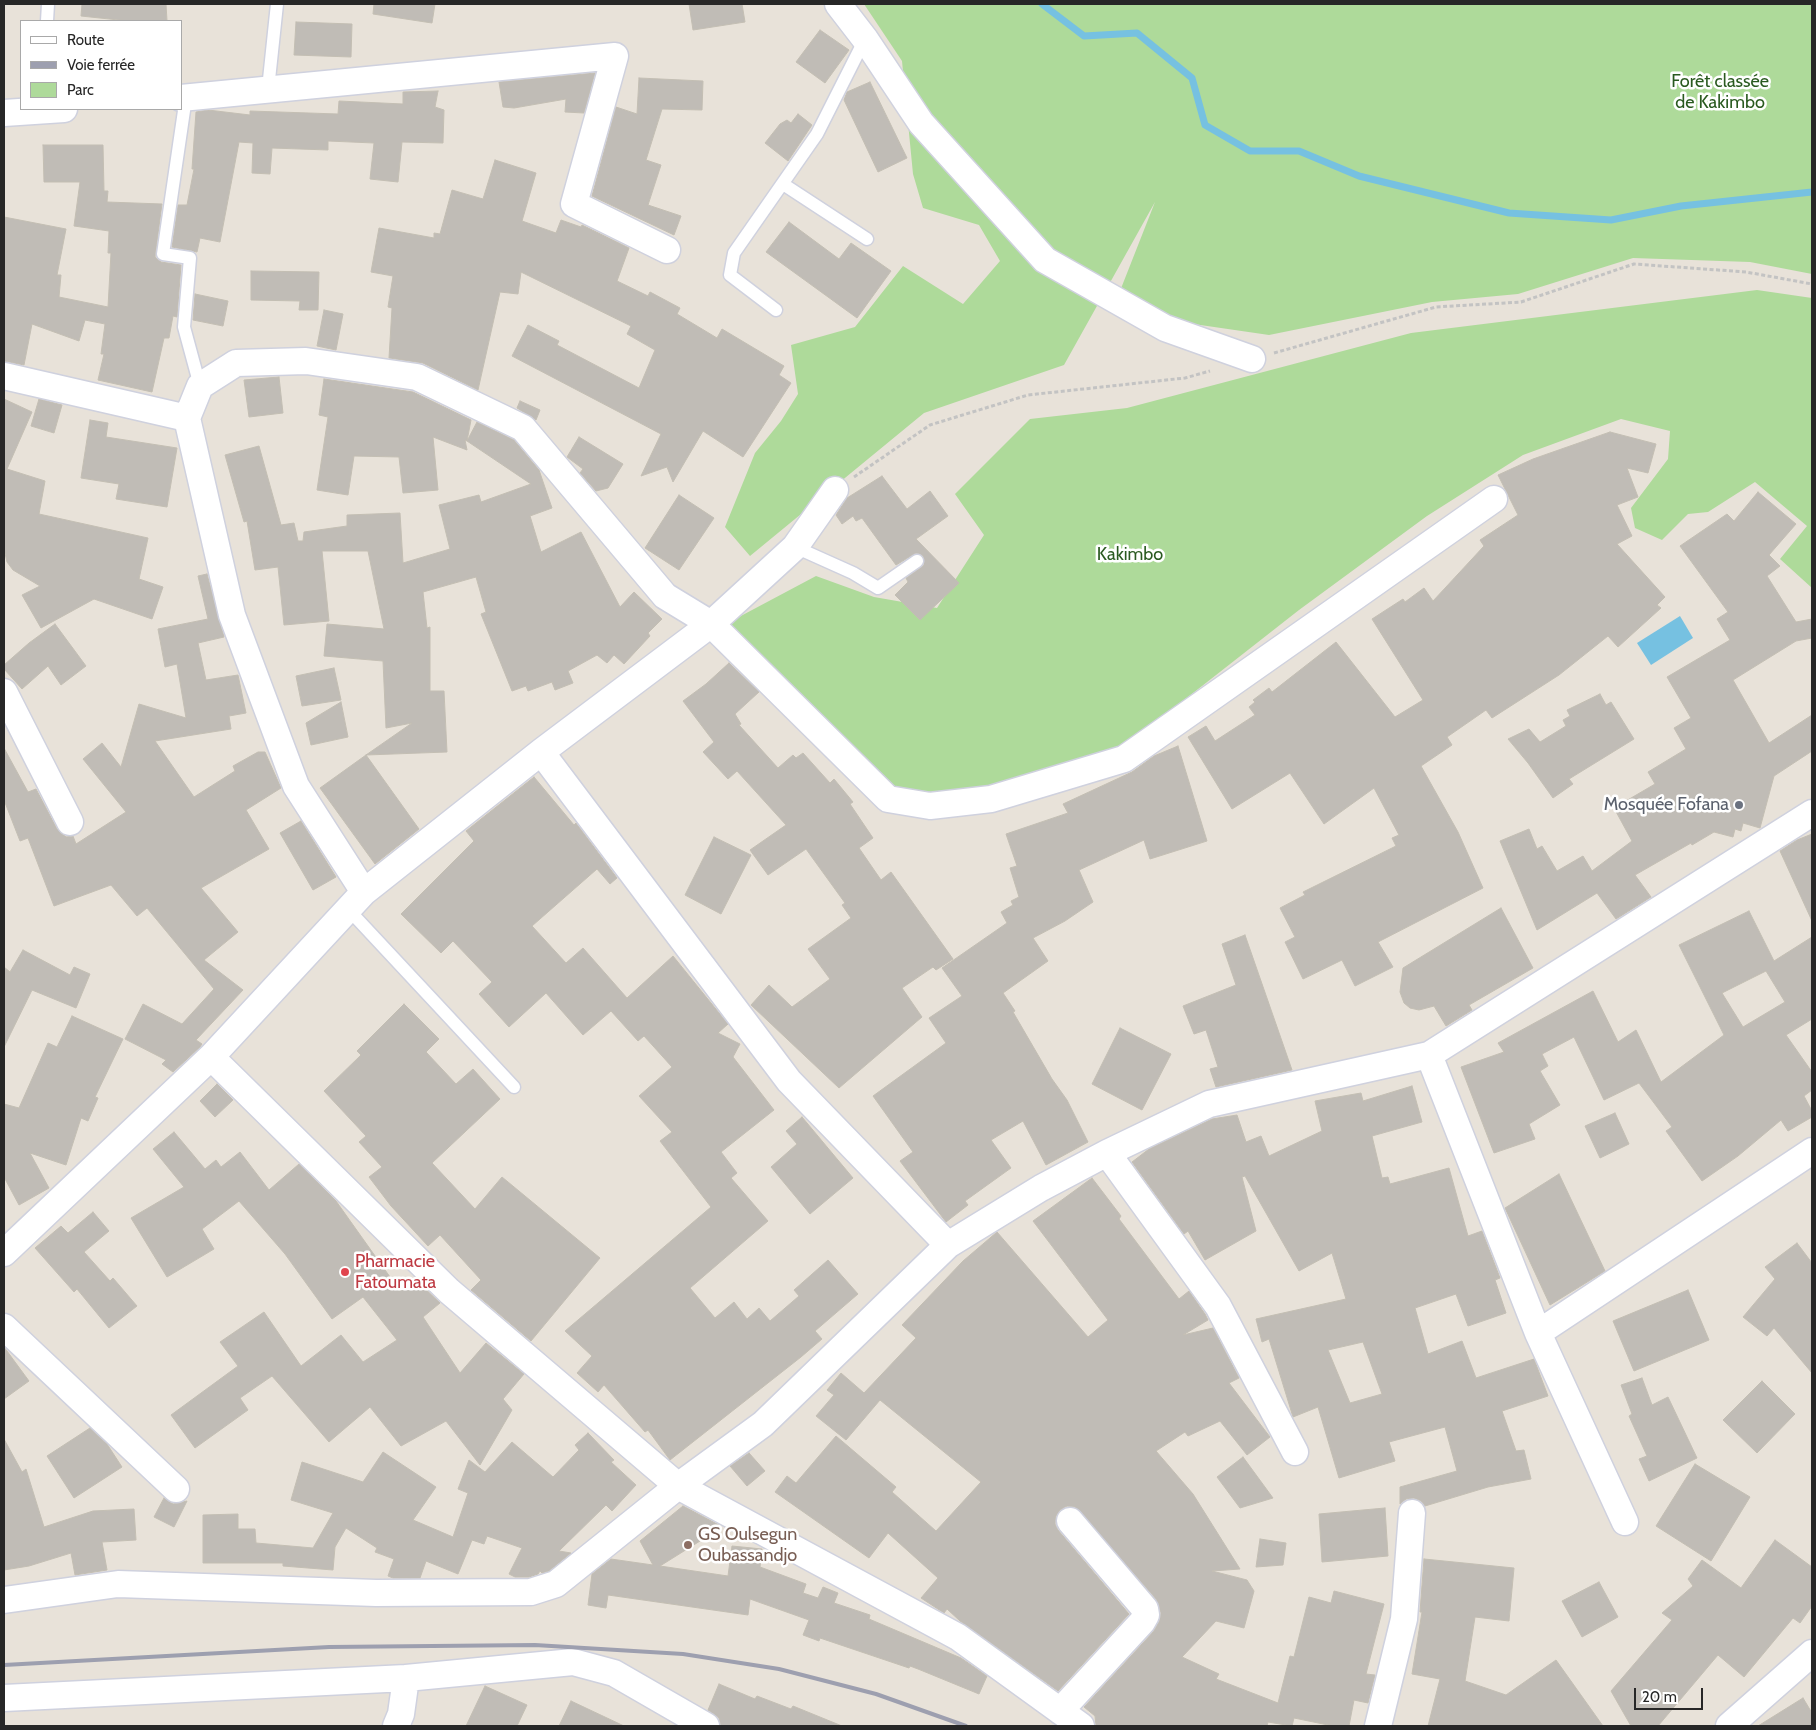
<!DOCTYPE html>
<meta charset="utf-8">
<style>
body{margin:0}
#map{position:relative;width:1816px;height:1730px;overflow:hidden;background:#e8e2d9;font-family:Cabin,sans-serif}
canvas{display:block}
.frame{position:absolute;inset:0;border:5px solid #272727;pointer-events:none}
.legend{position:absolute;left:20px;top:20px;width:162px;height:90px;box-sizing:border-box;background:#fff;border:1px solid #a9a9a9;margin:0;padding:6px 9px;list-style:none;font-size:15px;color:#272727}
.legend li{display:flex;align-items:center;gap:10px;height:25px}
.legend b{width:25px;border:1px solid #a9a9a9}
.scale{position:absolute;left:1634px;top:1688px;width:69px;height:22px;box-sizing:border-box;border:2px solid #272727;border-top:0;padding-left:6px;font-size:15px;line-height:18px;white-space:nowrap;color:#272727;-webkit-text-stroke:4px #fff;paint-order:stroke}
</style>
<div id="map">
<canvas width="1816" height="1730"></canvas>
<div class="frame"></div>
<ul class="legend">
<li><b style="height:6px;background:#fff"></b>Route</li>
<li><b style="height:6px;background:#9d9faf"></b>Voie ferrée</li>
<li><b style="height:14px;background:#aeda9a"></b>Parc</li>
</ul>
<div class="scale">20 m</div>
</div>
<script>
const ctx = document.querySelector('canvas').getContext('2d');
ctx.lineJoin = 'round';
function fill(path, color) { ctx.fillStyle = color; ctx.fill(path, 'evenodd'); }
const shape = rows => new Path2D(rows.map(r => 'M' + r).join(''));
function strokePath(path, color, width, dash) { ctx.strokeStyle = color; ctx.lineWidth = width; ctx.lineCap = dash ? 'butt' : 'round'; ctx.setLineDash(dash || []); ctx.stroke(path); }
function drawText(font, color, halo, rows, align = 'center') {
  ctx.font = font + ' Cabin,sans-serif'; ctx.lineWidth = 5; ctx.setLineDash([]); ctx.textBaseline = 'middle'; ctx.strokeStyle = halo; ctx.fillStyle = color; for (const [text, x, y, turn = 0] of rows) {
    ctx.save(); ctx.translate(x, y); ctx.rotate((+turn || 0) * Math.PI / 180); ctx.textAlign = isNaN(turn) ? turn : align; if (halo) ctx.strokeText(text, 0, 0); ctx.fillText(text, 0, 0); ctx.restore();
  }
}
fill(shape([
 [864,4,1812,4,1812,274,1750,262,1633,258,1518,294,1432,302,1269,335,1173,321,1120,291,1155,202,1064,365,924,413,750,556,725,527,755,453,781,421,798,394,791,345,855,327,903,266,963,304,1000,261,979,225,923,208,913,174,902,61],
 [1757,290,1812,298,1812,588,1780,559,1807,526,1755,482,1708,512,1688,514,1662,540,1635,528,1631,508,1668,459,1670,431,1621,419,1523,455,1427,516,1299,610,1128,744,1003,786,898,796,722,626,816,576,874,597,937,608,984,535,955,494,1030,419,1127,408,1411,333]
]), '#aeda9a');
fill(shape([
 [1680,616,1693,638,1651,665,1637,643]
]), '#76c1e1');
strokePath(shape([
 [1042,4,1084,36,1137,33,1192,78,1205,125,1250,151,1299,151,1359,176,1509,213,1611,220,1681,206,1812,192]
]), '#76c1e1', 7);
const building = shape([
 [82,4,166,4,167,21,128,21,81,16,82,4],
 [374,4,435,4,432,23,373,14,374,4],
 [689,4,742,4,745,22,693,30,689,4],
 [296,22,352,24,351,57,294,55,296,22],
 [820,30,849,50,825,83,796,62,820,30],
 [595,73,584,113,565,112,566,99,514,108,503,107,499,82,595,73],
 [639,78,703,81,702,110,662,109,646,160,661,165,648,205,681,216,674,235,592,196,616,107,637,114,639,78],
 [870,82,907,158,878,172,844,100,847,92,870,82],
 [438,91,435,107,444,110,443,143,402,142,398,182,370,179,374,143,328,141,328,150,272,148,270,174,252,173,253,143,239,142,220,242,200,238,197,252,172,247,178,205,187,205,194,169,192,169,196,112,208,110,250,115,250,111,338,114,339,101,403,104,403,92,438,91],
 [798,114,812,125,788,161,765,143,780,124,787,120,791,123,798,114],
 [43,145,103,145,104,191,108,191,107,202,162,204,155,257,161,262,181,265,177,317,173,316,169,338,164,338,152,392,98,380,104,354,101,354,105,324,85,320,79,341,32,324,24,365,4,361,4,217,66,229,57,275,61,275,59,297,108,307,111,253,108,253,109,231,74,226,80,182,44,182,43,145],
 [495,160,536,173,522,221,556,233,561,220,581,227,582,225,629,248,617,281,648,296,650,292,680,308,677,314,717,338,722,329,784,366,779,375,791,383,743,457,703,431,673,482,667,467,641,476,661,434,512,356,528,325,559,341,557,345,639,388,655,350,627,334,631,326,521,272,518,294,500,292,478,390,423,363,389,358,392,308,388,307,393,276,371,272,379,228,434,238,434,233,440,234,452,190,483,199,495,160],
 [789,222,839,259,851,243,891,271,857,318,766,252,789,222],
 [251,271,319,272,318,310,299,310,300,301,251,300,251,271],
 [195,294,228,301,223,326,193,320,195,294],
 [324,310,343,314,336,350,317,346,324,310],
 [279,377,283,413,249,417,244,380,279,377],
 [324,379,413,392,471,420,467,441,465,440,467,450,433,437,438,490,403,493,399,457,354,456,348,495,317,490,328,417,319,415,324,379],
 [4,399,32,412,7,469,45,481,39,514,148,538,139,579,163,587,152,619,94,599,41,628,22,595,40,586,13,570,7,562,4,549,4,399],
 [39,399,62,405,54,433,31,426,39,399],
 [520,401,540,410,536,420,517,408,520,401],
 [90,420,108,423,106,437,177,448,167,507,116,499,119,484,81,478,90,420],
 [477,422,514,440,539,470,552,508,530,516,541,552,581,532,620,607,634,592,662,619,648,633,650,636,624,664,614,655,607,663,597,655,568,671,573,683,555,690,552,682,528,691,526,686,512,691,481,614,486,612,476,577,423,592,427,628,430,627,430,691,444,691,447,752,366,755,412,723,386,728,383,661,324,656,327,624,384,629,368,551,322,551,329,621,284,625,278,567,255,570,247,521,244,522,225,455,259,446,281,525,294,523,298,541,303,541,304,532,347,526,347,515,400,513,403,563,450,549,439,505,479,495,481,502,531,484,467,441,477,422],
 [1610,432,1656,444,1648,473,1627,468,1638,497,1617,505,1632,536,1617,544,1665,597,1657,605,1661,608,1618,647,1608,636,1559,675,1492,718,1486,710,1447,737,1452,745,1421,766,1458,832,1483,888,1378,942,1393,967,1355,986,1342,960,1303,979,1285,942,1295,937,1280,908,1305,895,1303,892,1396,846,1392,838,1399,835,1374,788,1324,824,1290,773,1232,809,1188,737,1206,726,1215,741,1255,715,1249,707,1255,702,1253,700,1269,688,1272,692,1336,642,1395,717,1423,700,1372,619,1403,599,1405,602,1424,588,1433,601,1484,546,1480,540,1518,515,1498,475,1533,459,1610,432],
 [579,437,623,464,608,488,596,491,580,473,583,469,567,457,579,437],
 [882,476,907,509,930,491,948,516,916,539,959,583,920,620,895,595,908,582,906,578,924,565,923,556,916,553,896,565,862,518,856,521,853,516,842,524,836,515,847,498,882,476],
 [1758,492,1796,524,1769,555,1780,566,1767,576,1796,622,1812,619,1812,638,1796,641,1733,680,1769,743,1812,715,1812,751,1774,776,1760,828,1743,823,1741,831,1735,829,1733,837,1714,832,1692,845,1691,843,1635,875,1651,897,1616,919,1597,893,1537,930,1500,841,1529,829,1537,849,1542,846,1557,871,1583,856,1592,871,1632,841,1614,808,1655,784,1648,772,1686,749,1674,728,1691,718,1667,677,1730,640,1717,619,1728,612,1680,546,1727,514,1734,521,1758,492],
 [679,495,714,518,679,570,645,548,679,495],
 [207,574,224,637,198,643,206,680,238,675,246,713,229,716,231,729,155,741,194,797,235,771,233,766,258,752,265,752,281,788,246,810,269,849,201,888,238,932,204,960,243,990,196,1040,202,1044,200,1047,173,1072,162,1064,166,1060,125,1039,143,1004,182,1024,214,989,147,908,137,916,111,885,54,906,28,838,20,841,4,800,4,748,28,792,36,789,57,829,66,837,73,836,76,844,126,812,83,759,102,743,121,767,139,704,186,718,177,664,165,667,158,629,208,619,198,576,207,574],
 [55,624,86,666,61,685,48,666,22,689,4,669,4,665,29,643,55,624],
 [729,663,759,692,735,714,741,724,739,725,778,768,793,755,796,758,803,753,830,783,834,779,853,802,850,804,873,838,859,848,881,880,891,872,953,959,936,970,933,967,902,988,922,1017,839,1088,751,1005,769,985,792,1007,830,979,808,949,851,918,842,905,845,903,806,849,768,875,750,850,786,825,737,771,728,779,703,752,714,742,683,701,706,684,729,663],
 [334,668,341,700,302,706,296,676,334,668],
 [1600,694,1606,705,1611,702,1634,739,1569,779,1573,784,1553,798,1528,763,1508,739,1529,729,1540,742,1566,726,1563,720,1570,716,1567,710,1600,694],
 [341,702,348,737,311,745,306,723,341,702],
 [1178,746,1207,841,1150,859,1144,840,1079,870,1093,902,1065,921,1033,938,1048,961,1003,993,1015,1011,1013,1012,1052,1079,1067,1100,1088,1142,1046,1165,1023,1121,991,1140,1011,1168,965,1201,968,1205,946,1222,900,1161,913,1152,873,1096,946,1043,929,1018,962,996,942,968,1007,923,1001,912,1013,905,1011,901,1019,897,1010,868,1017,866,1006,834,1068,813,1063,804,1132,772,1154,756,1178,746],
 [366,755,419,829,375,864,320,788,366,755],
 [534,777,574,825,576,823,617,878,610,884,597,869,532,926,566,963,583,948,627,998,673,956,728,1024,718,1033,740,1044,733,1057,774,1110,721,1152,737,1173,731,1178,768,1221,690,1288,715,1318,734,1302,747,1319,759,1308,770,1321,799,1296,794,1290,828,1260,858,1294,815,1331,822,1339,801,1357,670,1460,648,1430,645,1432,604,1385,598,1392,577,1373,592,1356,565,1331,711,1207,660,1141,672,1132,639,1096,672,1067,644,1036,638,1041,611,1011,583,1035,546,993,509,1027,479,994,492,982,453,941,441,953,401,914,474,841,466,831,534,777],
 [301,821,336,877,313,890,280,833,301,821],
 [1812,834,1812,921,1780,851,1797,840,1812,834],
 [714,837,751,855,721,914,685,895,714,837],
 [1501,908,1533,968,1469,1005,1472,1010,1446,1026,1434,1006,1419,1010,1410,1008,1404,1003,1400,992,1403,968,1501,908],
 [1749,911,1774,961,1812,937,1812,1019,1786,1035,1812,1072,1812,1090,1804,1096,1812,1111,1812,1117,1788,1131,1781,1120,1738,1156,1702,1181,1666,1131,1672,1127,1639,1083,1604,1100,1574,1037,1542,1054,1548,1066,1540,1071,1560,1105,1529,1124,1535,1139,1494,1153,1461,1067,1504,1052,1498,1043,1593,991,1618,1042,1636,1030,1661,1082,1724,1035,1679,945,1749,911],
 [1766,971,1785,1002,1743,1027,1722,993,1766,971],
 [1245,935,1292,1070,1216,1087,1210,1069,1218,1067,1206,1030,1194,1034,1183,1006,1236,985,1222,944,1245,935],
 [23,950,70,975,74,967,90,974,76,1008,32,990,4,1047,4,967,10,972,23,950],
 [404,1004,439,1039,426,1052,456,1084,473,1069,500,1099,432,1163,475,1209,502,1177,600,1258,531,1341,471,1290,481,1280,440,1235,428,1246,391,1206,369,1177,382,1167,359,1142,366,1136,324,1091,361,1055,357,1051,404,1004],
 [72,1016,123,1039,95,1097,98,1098,88,1121,81,1118,66,1165,30,1153,49,1188,19,1205,4,1177,4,1104,19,1108,48,1043,57,1047,72,1016],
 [1120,1028,1171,1054,1142,1110,1092,1084,1120,1028],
 [217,1084,233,1100,215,1117,200,1101,217,1084],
 [1412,1086,1422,1122,1372,1136,1382,1178,1388,1177,1390,1184,1449,1168,1468,1236,1482,1231,1500,1278,1495,1280,1506,1313,1468,1326,1456,1294,1415,1308,1428,1354,1462,1341,1476,1378,1534,1359,1548,1396,1502,1411,1516,1451,1524,1450,1531,1479,1488,1487,1425,1506,1421,1501,1414,1498,1406,1499,1400,1504,1400,1487,1457,1471,1445,1427,1389,1442,1395,1461,1339,1478,1318,1407,1293,1417,1269,1339,1262,1342,1256,1319,1346,1299,1332,1253,1299,1271,1245,1176,1242,1177,1256,1231,1205,1260,1188,1231,1184,1234,1132,1162,1149,1149,1212,1119,1237,1115,1246,1142,1261,1136,1269,1156,1322,1131,1315,1101,1361,1093,1363,1101,1412,1086],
 [1363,1342,1382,1394,1350,1403,1328,1350,1363,1342],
 [1615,1113,1629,1144,1600,1158,1585,1126,1615,1113],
 [802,1117,853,1178,810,1214,771,1167,797,1144,786,1131,802,1117],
 [174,1132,205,1169,216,1160,221,1167,240,1152,269,1190,299,1164,336,1201,400,1291,415,1279,440,1303,423,1317,460,1373,486,1343,524,1374,503,1399,512,1410,480,1465,446,1421,401,1446,370,1407,329,1442,272,1376,240,1398,248,1410,195,1448,171,1415,238,1366,220,1342,264,1312,301,1366,341,1335,363,1362,397,1340,363,1297,332,1319,285,1254,239,1201,202,1229,214,1249,167,1277,131,1218,184,1187,153,1149,174,1132],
 [1559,1174,1605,1271,1550,1305,1505,1208,1559,1174],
 [1092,1178,1121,1216,1119,1219,1179,1299,1189,1291,1205,1314,1208,1320,1183,1335,1213,1328,1239,1378,1229,1383,1270,1437,1247,1455,1220,1421,1188,1436,1185,1432,1156,1451,1193,1494,1240,1569,1212,1571,1247,1580,1254,1591,1244,1628,1216,1621,1182,1657,1219,1674,1216,1679,1278,1703,1290,1656,1294,1657,1309,1597,1331,1603,1334,1591,1384,1604,1366,1674,1375,1675,1368,1703,1354,1700,1349,1726,1333,1726,1294,1718,1292,1726,1268,1722,1267,1726,1096,1726,1095,1716,1084,1707,1153,1632,1159,1622,1161,1613,1156,1599,1075,1507,1067,1506,1060,1510,1056,1516,1055,1524,1058,1530,1129,1614,1058,1691,960,1621,947,1609,944,1613,921,1598,938,1578,888,1533,869,1558,775,1492,787,1476,796,1483,836,1436,896,1487,892,1492,936,1531,981,1482,880,1400,846,1440,816,1416,834,1395,827,1390,841,1373,864,1393,916,1338,902,1325,963,1261,997,1232,1088,1337,1108,1320,1033,1221,1092,1178],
 [93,1212,109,1231,84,1252,110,1281,113,1278,137,1306,109,1328,77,1289,74,1292,35,1248,61,1226,68,1233,93,1212],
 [1797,1243,1812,1263,1812,1373,1774,1328,1767,1336,1743,1317,1775,1279,1765,1267,1797,1243],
 [1688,1290,1709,1340,1634,1371,1613,1321,1688,1290],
 [4,1347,29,1381,4,1399,4,1347],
 [1642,1378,1652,1405,1668,1397,1697,1458,1649,1481,1639,1459,1647,1456,1629,1416,1632,1414,1621,1385,1642,1378],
 [1762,1381,1795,1414,1757,1453,1723,1420,1762,1381],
 [90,1428,107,1444,122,1467,74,1498,47,1456,90,1428],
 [588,1433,614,1460,611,1462,636,1485,612,1511,606,1505,559,1551,571,1553,549,1571,542,1573,540,1571,538,1574,529,1577,515,1577,509,1574,522,1548,487,1536,484,1544,472,1540,458,1574,426,1561,420,1578,393,1578,388,1576,394,1559,375,1552,377,1548,346,1528,335,1547,333,1570,283,1566,283,1563,203,1563,203,1515,238,1514,238,1529,255,1529,256,1543,313,1548,333,1513,291,1500,302,1462,363,1482,383,1452,436,1487,413,1520,453,1537,468,1493,458,1489,469,1460,485,1472,512,1442,553,1477,579,1450,575,1445,588,1433],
 [4,1439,22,1472,26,1469,44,1527,93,1511,134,1509,136,1540,102,1542,107,1570,75,1575,71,1553,29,1566,4,1570,4,1439],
 [749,1453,765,1471,747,1486,730,1466,749,1453],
 [1243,1457,1273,1498,1240,1508,1217,1477,1243,1457],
 [1695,1464,1750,1497,1711,1561,1656,1526,1695,1464],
 [164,1498,173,1504,187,1501,174,1527,154,1517,164,1498],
 [683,1506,719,1525,708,1536,660,1566,728,1576,732,1546,762,1549,760,1567,806,1584,803,1593,818,1598,823,1587,838,1593,834,1603,870,1615,869,1619,961,1658,987,1676,979,1694,918,1669,910,1666,909,1668,820,1638,819,1641,803,1635,809,1620,750,1599,748,1615,608,1595,606,1608,588,1605,592,1574,611,1559,653,1565,640,1541,683,1506],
 [1385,1508,1388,1556,1322,1562,1319,1514,1385,1508],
 [1260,1539,1286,1543,1283,1565,1256,1567,1260,1539],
 [1775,1540,1812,1567,1812,1606,1800,1623,1793,1618,1744,1677,1718,1655,1658,1726,1631,1726,1611,1691,1672,1620,1662,1613,1693,1586,1688,1579,1702,1560,1741,1588,1775,1540],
 [1424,1559,1514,1568,1509,1621,1475,1617,1465,1681,1506,1695,1556,1660,1603,1726,1428,1726,1440,1679,1412,1674,1422,1612,1420,1612,1424,1559],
 [1599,1582,1618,1617,1582,1637,1562,1601,1599,1582],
 [719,1684,755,1699,757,1696,791,1709,793,1706,842,1726,721,1726,719,1718,708,1710,719,1684],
 [485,1686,527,1705,517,1726,466,1726,485,1686],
 [1803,1698,1812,1713,1812,1726,1758,1726,1803,1698],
 [571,1701,624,1726,559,1726,571,1701]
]);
fill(building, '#c0bcb6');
strokePath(building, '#c3beb3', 1);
const service = shape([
 [47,21,48,4],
 [268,89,277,4],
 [186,97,163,254,190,258,184,327,200,386],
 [783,184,867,239],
 [776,310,730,275,734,253,817,134,865,39],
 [795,547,853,573,878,588,917,561],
 [348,909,514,1087]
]);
const minor = shape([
 [838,4,865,39,921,123,1045,260,1165,328,1252,359],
 [181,98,615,56,574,204,667,250],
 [4,113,64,109],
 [4,376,187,418,232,615,296,786,364,892],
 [187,418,200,386,236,363,306,361,417,377,523,428,665,596,711,624,888,799,930,806,991,799,1124,759,1494,499],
 [4,692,70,822],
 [541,752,789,1081,948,1245],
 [1429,1055,1538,1333,1625,1522],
 [211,1057,449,1291,678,1486,958,1637,1081,1726],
 [1107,1153,1218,1306,1295,1452],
 [4,1253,211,1057,364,892,541,752,711,624,795,547,835,490],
 [4,1327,176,1489],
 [1538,1333,1812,1151],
 [4,1600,118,1584,376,1593,531,1592,556,1584,678,1486,763,1424,948,1245,1041,1188,1107,1153,1209,1104,1429,1055,1812,813],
 [4,1698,406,1678],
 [1060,1711,1142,1622,1146,1615,1145,1609,1070,1521],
 [396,1726,401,1714,406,1678,573,1662,614,1673,706,1726],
 [1378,1726,1404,1619,1412,1513],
 [1729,1726,1812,1653]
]);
strokePath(service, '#cfd1de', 15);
strokePath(minor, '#cfd1de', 29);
strokePath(shape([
 [1274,353,1436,307,1521,302,1634,264,1746,272,1812,284],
 [854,477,930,425,1028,395,1185,378,1210,371]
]), '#c3c3c3', 3, [4, 2.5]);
strokePath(service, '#fff', 12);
strokePath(minor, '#fff', 26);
strokePath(shape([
 [4,1665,329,1647,535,1645,683,1654,779,1669,876,1694,966,1726]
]), '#9d9faf', 4);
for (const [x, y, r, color] of [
 [1739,805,5,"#6b7280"],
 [345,1272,5,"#e0444e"],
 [688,1545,5,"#8d6e63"]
]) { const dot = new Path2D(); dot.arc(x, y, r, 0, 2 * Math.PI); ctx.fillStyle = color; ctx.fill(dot); strokePath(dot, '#fff', 2); }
drawText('18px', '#2a5a20', '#fff', [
 ["Forêt classée",1720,82],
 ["de Kakimbo",1720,103],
 ["Kakimbo",1130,555]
]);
drawText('18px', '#5b616d', '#fff', [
 ["Mosquée Fofana",1729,805]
], 'right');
drawText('18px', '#be3a42', '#fff', [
 ["Pharmacie",355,1262],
 ["Fatoumata",355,1283]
], 'left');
drawText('18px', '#785e54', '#fff', [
 ["GS Oulsegun",698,1535],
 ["Oubassandjo",698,1556]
], 'left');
</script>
